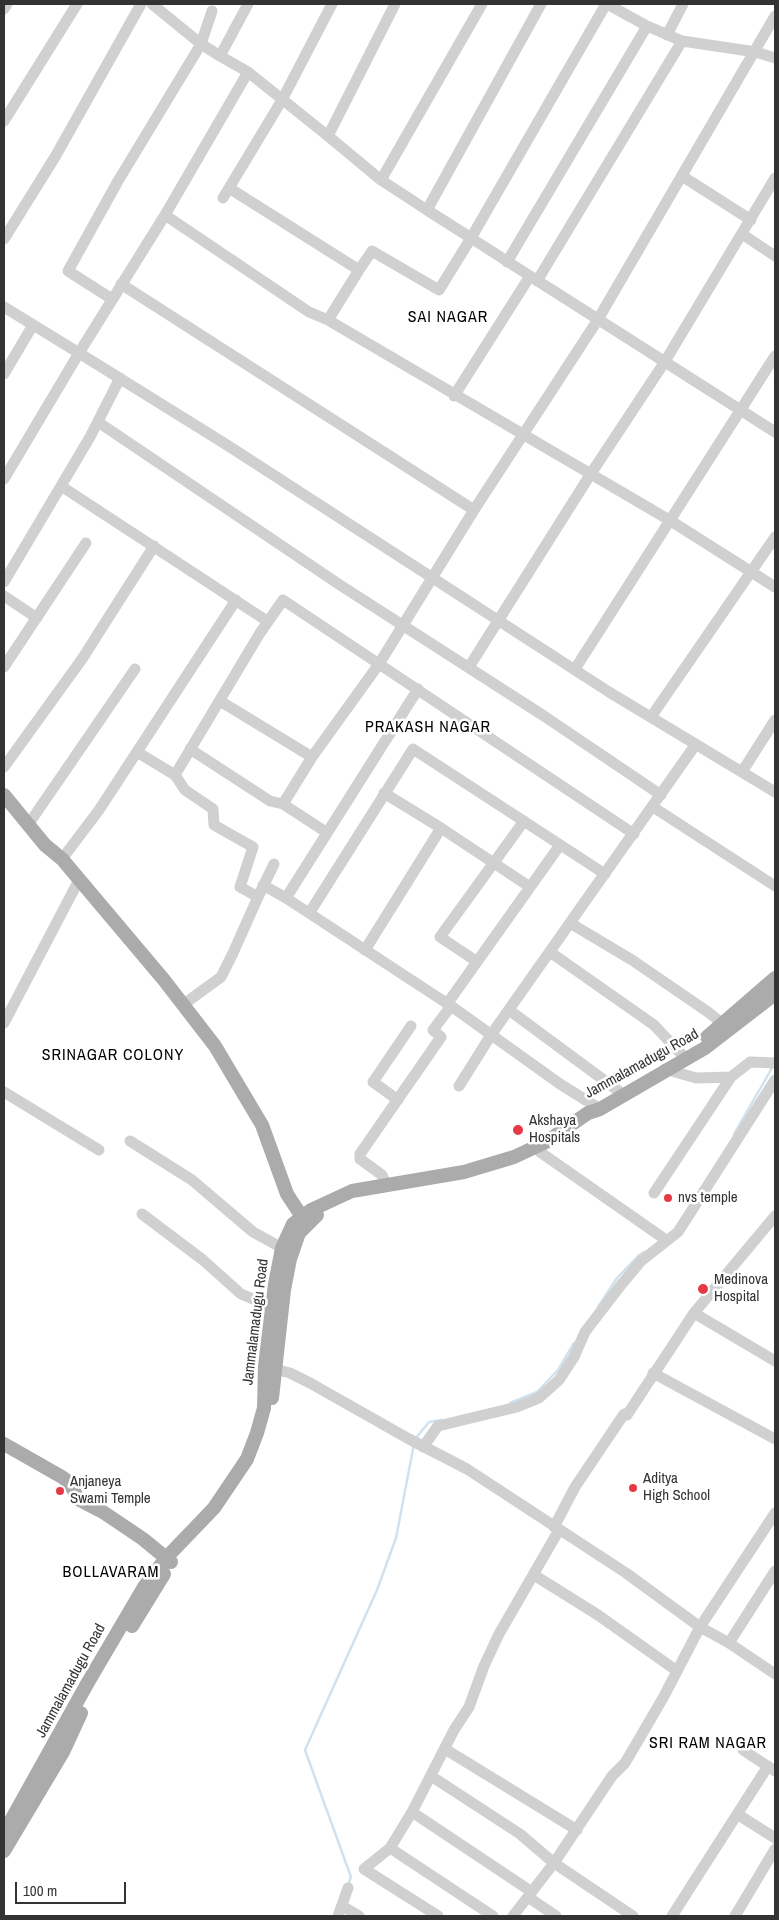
<!DOCTYPE html>
<style>
body{margin:0}
#map{position:relative;width:779px;height:1920px;overflow:hidden;background:#fff;font-family:"Archivo Narrow",sans-serif}
canvas{display:block}
.frame{position:absolute;inset:0;border:5px solid #333;pointer-events:none}
.scale{position:absolute;left:15px;top:1882px;width:111px;height:22px;box-sizing:border-box;border:2px solid #333;border-top:0;padding-left:6px;font-size:15px;line-height:18px;white-space:nowrap;color:#333;-webkit-text-stroke:4px #fff;paint-order:stroke}
</style>
<div id="map">
<canvas width="779" height="1920"></canvas>
<div class="frame"></div>
<div class="scale">100 m</div>
</div>
<script>
const ctx = document.querySelector('canvas').getContext('2d');
ctx.lineJoin = 'round';
const shape = rows => new Path2D(rows.map(r => 'M' + r).join(''));
function strokePath(path, color, width, dash) { ctx.strokeStyle = color; ctx.lineWidth = width; ctx.lineCap = dash ? 'butt' : 'round'; ctx.setLineDash(dash || []); ctx.stroke(path); }
function drawText(font, color, halo, rows, align = 'center') {
  ctx.font = font + ' "Archivo Narrow",sans-serif'; ctx.lineWidth = 5; ctx.setLineDash([]); ctx.textBaseline = 'middle'; ctx.strokeStyle = halo; ctx.fillStyle = color; for (const [text, x, y, turn = 0] of rows) {
    ctx.save(); ctx.translate(x, y); ctx.rotate((+turn || 0) * Math.PI / 180); ctx.textAlign = isNaN(turn) ? turn : align; if (halo) ctx.strokeText(text, 0, 0); ctx.fillText(text, 0, 0); ctx.restore();
  }
}
strokePath(shape([
 [734,1134,772,1068],
 [598,1307,617,1278,638,1256,644,1252],
 [510,1403,537,1392,558,1370,574,1343],
 [415,1439,429,1422,441,1420],
 [348,1885,351,1877,305,1750,377,1590,396,1538,414,1444]
]), '#cfe2ee', 2.5);
strokePath(shape([
 [248,4,220,56,248,72,328,136],
 [607,4,647,26],
 [4,9,7,4],
 [212,11,201,44,220,56],
 [667,35,683,4],
 [682,41,756,52,775,58],
 [4,121,77,4],
 [682,176,751,220],
 [381,180,328,136,395,4],
 [229,188,359,270,372,251,439,290,471,238,427,210,541,4],
 [223,198,282,100,332,4],
 [427,210,381,180,482,4],
 [165,215,248,72],
 [742,234,775,256],
 [4,239,55,157,141,4],
 [507,262,647,26,682,41,537,281],
 [530,276,471,238,606,4],
 [121,284,474,510],
 [112,299,68,271,118,181,201,44,152,4],
 [4,307,79,353,165,215,309,312,328,320,671,521,775,587],
 [328,320,359,270],
 [4,374,33,325],
 [454,396,530,276,775,432],
 [98,422,340,585,544,716,661,795],
 [4,479,79,353,227,445,609,692,775,792],
 [61,486,267,621],
 [4,582,90,437,120,378],
 [4,596,37,618],
 [4,667,86,543],
 [469,667,590,475,664,363,775,178],
 [575,669,775,356],
 [418,689,286,898,451,1006,560,1084,600,1109],
 [220,701,312,757],
 [651,717,775,537],
 [190,749,270,801,283,804,326,832],
 [137,752,175,775,185,790,213,809,214,825,253,847,240,887,258,897,233,953,221,977,184,1004],
 [4,767,82,659,154,546],
 [742,772,775,720],
 [175,775,260,633,283,600,634,834],
 [384,793,441,828],
 [283,804,312,757,379,664,474,510,597,321,775,16],
 [653,807,775,886],
 [28,825,135,669],
 [62,859,99,810,236,600],
 [263,885,286,898],
 [258,897,274,864],
 [310,912,413,749,605,874],
 [570,923,632,960,708,1012,729,1029],
 [365,950,441,828,530,887],
 [550,952,654,1025,685,1058],
 [476,961,440,937,524,821],
 [447,1004,560,845],
 [509,1010,624,1095],
 [4,1023,79,880],
 [665,1069,696,1078,731,1077],
 [459,1086,491,1035,696,744],
 [4,1092,99,1150],
 [398,1100,373,1082,411,1026],
 [130,1141,192,1180,253,1232,282,1248],
 [540,1152,666,1240],
 [387,1186,382,1175,360,1159,360,1154,441,1037,433,1030,451,1006],
 [654,1193,731,1077,750,1062,775,1063],
 [142,1214,203,1260,241,1294,272,1307],
 [694,1313,775,1361],
 [267,1367,290,1373,310,1383,409,1439,467,1469,626,1573,700,1627,729,1643,775,1674],
 [653,1373,775,1439],
 [423,1447,438,1426,517,1407,539,1398,559,1380,574,1357,585,1332,621,1285,641,1261,678,1232,775,1080],
 [554,1527,575,1487,624,1414,627,1415,694,1313,775,1216],
 [534,1575,598,1615,677,1671],
 [729,1643,775,1571],
 [445,1749,577,1830],
 [743,1750,775,1771],
 [431,1776,520,1834,554,1863,633,1916],
 [412,1812,532,1892],
 [737,1814,775,1838],
 [390,1848,493,1916],
 [528,1897,556,1916],
 [342,1906,359,1916],
 [338,1916,348,1888],
 [438,1916,364,1869,390,1848,412,1812,454,1730,469,1707,484,1666,499,1634,559,1530],
 [513,1916,554,1863,612,1776,625,1763,663,1698,700,1627,775,1513],
 [672,1916,768,1766],
 [735,1916,775,1849]
]), '#d0d0d0', 11);
strokePath(shape([
 [4,795,45,845,62,859,164,980,215,1046,262,1125,287,1194,306,1223],
 [707,1037,775,978],
 [272,1398,284,1290,290,1259,299,1233,317,1215],
 [4,1444,62,1477,70,1483,78,1499,103,1512,143,1539,171,1562],
 [132,1626,164,1574],
 [4,1833,87,1684,144,1587,166,1558,214,1508,247,1459,257,1433,264,1408,265,1366,275,1284,282,1248,293,1224,311,1210,352,1191,464,1172,514,1157,546,1142,588,1113,600,1109,705,1048,775,994],
 [4,1851,63,1752,81,1713]
]), '#ababab', 14);
for (const [x, y, r, color] of [
 [518,1130,6,"#e63946"],
 [668,1198,5,"#e63946"],
 [703,1289,6,"#e63946"],
 [633,1488,5,"#e63946"],
 [60,1491,5,"#e63946"]
]) { const dot = new Path2D(); dot.arc(x, y, r, 0, 2 * Math.PI); ctx.fillStyle = color; ctx.fill(dot); strokePath(dot, '#fff', 2); }
drawText('15px', '#333', '#fff', [
 ["Jammalamadugu Road",642,1064,-29],
 ["Jammalamadugu Road",256,1322,-83],
 ["Jammalamadugu Road",71,1681,-61]
]);
drawText('15px', '#333', '#fff', [
 ["Akshaya",529,1121],
 ["Hospitals",529,1138],
 ["nvs temple",678,1198],
 ["Medinova",714,1280],
 ["Hospital",714,1297],
 ["Aditya",643,1479],
 ["High School",643,1496],
 ["Anjaneya",70,1482],
 ["Swami Temple",70,1499]
], 'left');
ctx.letterSpacing = '1px';
drawText('16px', '#000', '#fff', [
 ["SAI NAGAR",448,318],
 ["PRAKASH NAGAR",428,728],
 ["SRINAGAR COLONY",113,1056],
 ["BOLLAVARAM",111,1573],
 ["SRI RAM NAGAR",708,1744]
]);
ctx.letterSpacing = '0px';
</script>
